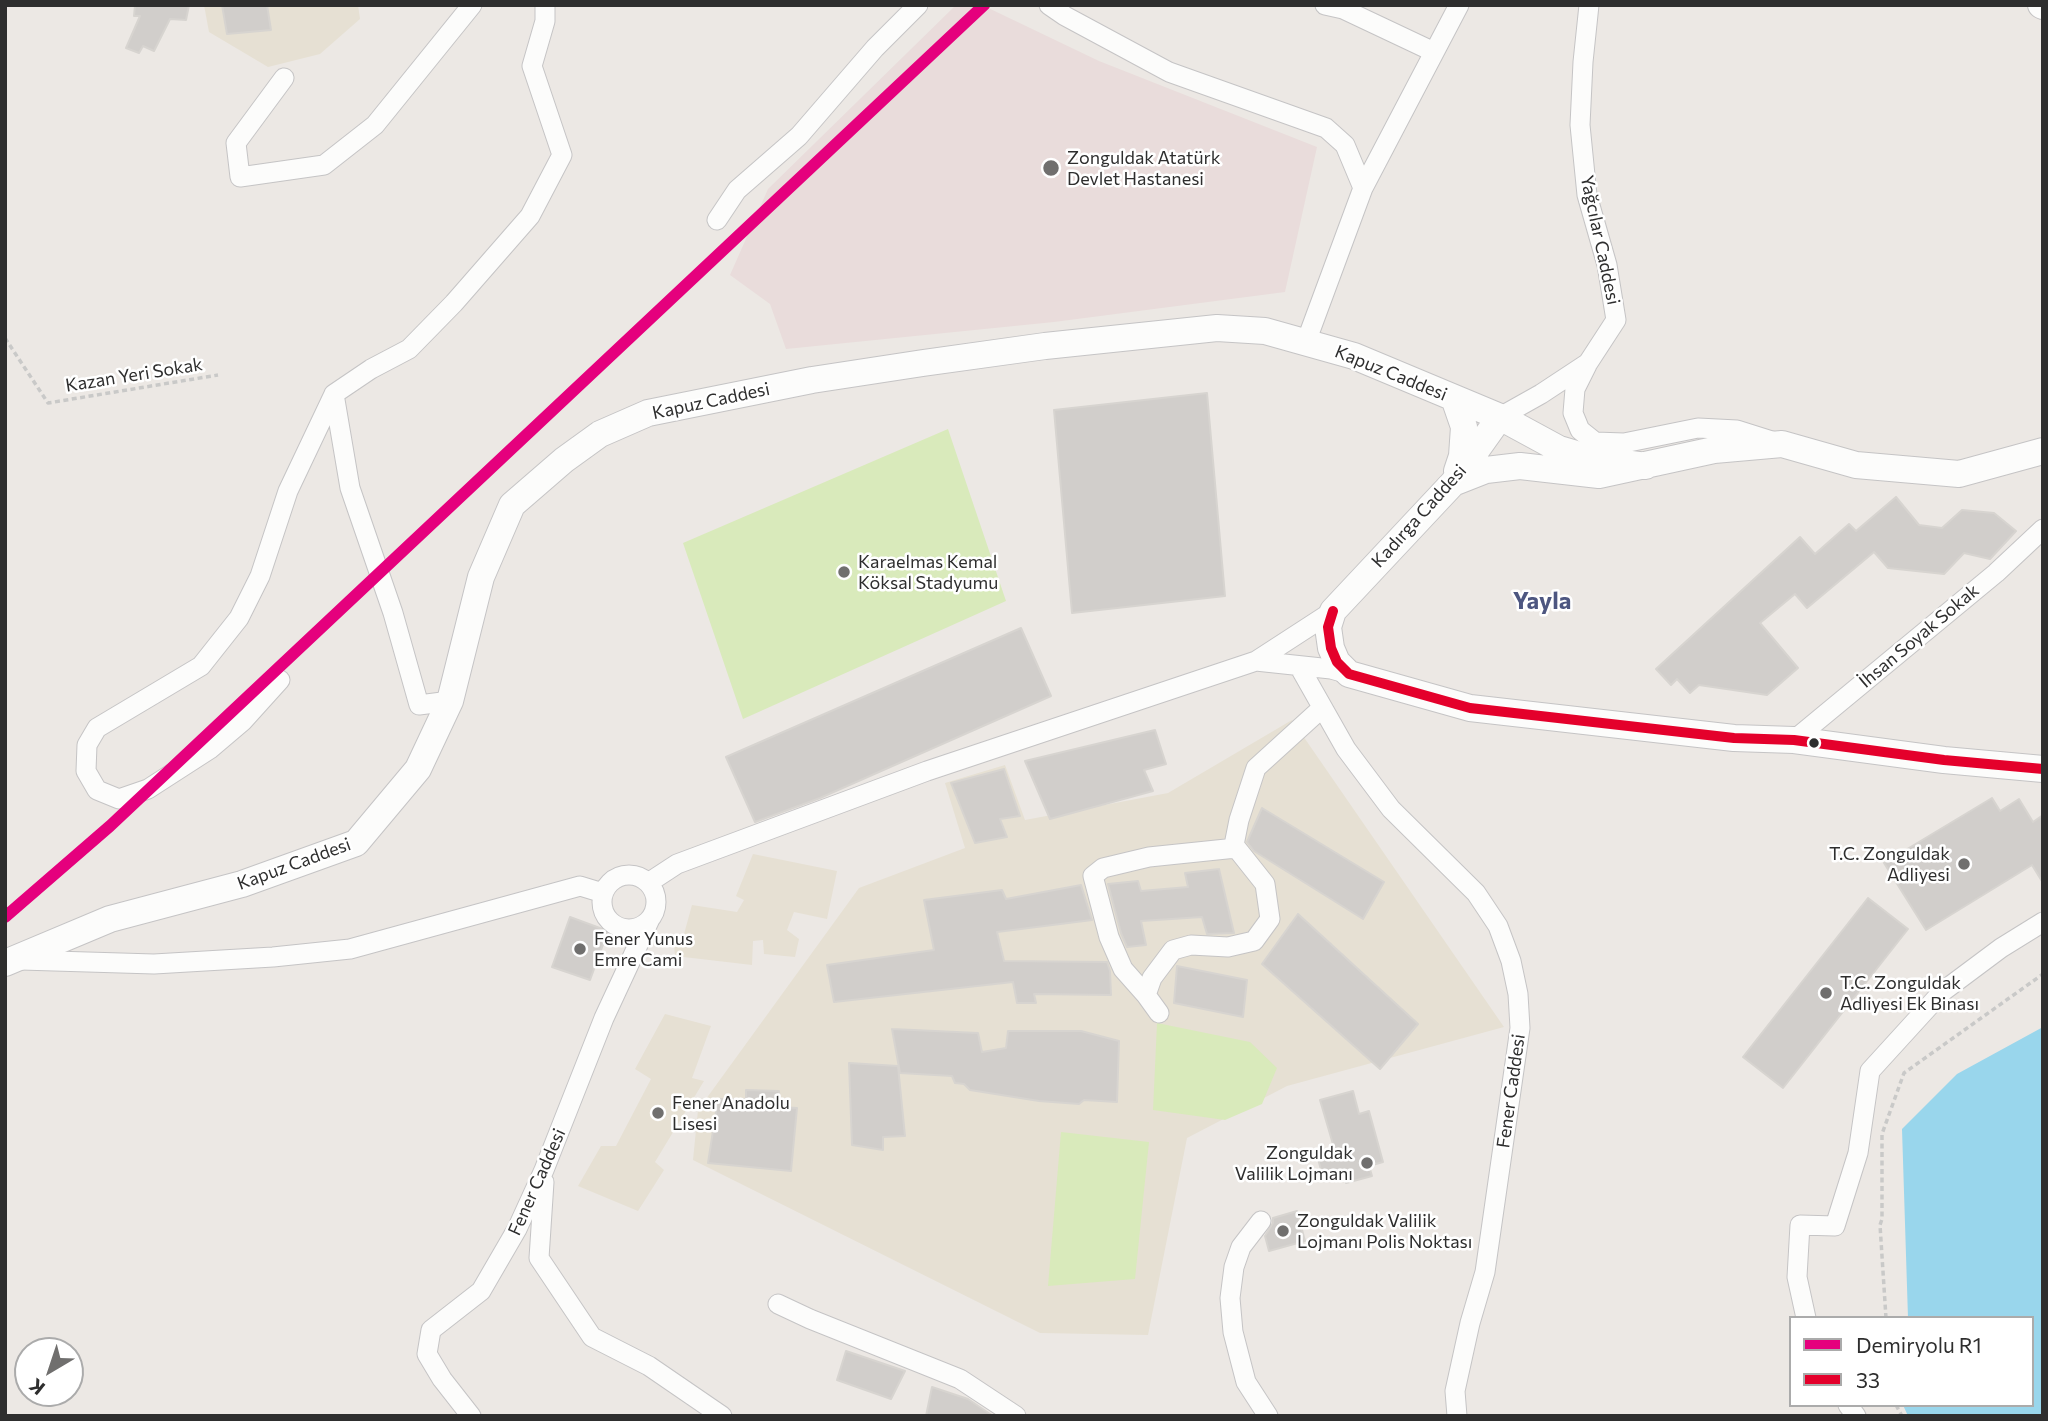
<!DOCTYPE html>
<meta charset="utf-8">
<style>
body{margin:0}
#map{position:relative;width:2048px;height:1421px;overflow:hidden;background:#ece8e4;font-family:Commissioner,sans-serif}
canvas{display:block}
.frame{position:absolute;inset:0;border:7px solid #2e2e2e;pointer-events:none}
.legend{position:absolute;left:1789px;top:1316px;width:245px;height:91px;box-sizing:border-box;background:#fff;border:2px solid #ababab;margin:0;padding:9px 12px;list-style:none;font-size:21px;color:#2e2e2e}
.legend li{display:flex;align-items:center;gap:14px;height:35px}
.legend b{width:35px;border:2px solid #ababab}
.north{position:absolute;left:14px;top:1337px;width:70px;height:70px;box-sizing:border-box;background:#fff;border:2px solid #ababab;border-radius:50%;rotate:219deg;font-size:19px;font-weight:700;line-height:28px;text-align:center;color:#2e2e2e}
.north::after{content:'';display:block;margin:auto;width:24px;height:32px;background:#706f6e;clip-path:polygon(50% 0,100% 100%,50% 72%,0 100%)}
</style>
<div id="map">
<canvas width="2048" height="1421"></canvas>
<div class="frame"></div>
<ul class="legend">
<li><b style="height:9px;background:#e5007d"></b>Demiryolu R1</li>
<li><b style="height:9px;background:#e4002b"></b>33</li>
</ul>
<div class="north">K</div>
</div>
<script>
const ctx = document.querySelector('canvas').getContext('2d');
ctx.lineJoin = 'round';
function fill(path, color) { ctx.fillStyle = color; ctx.fill(path, 'evenodd'); }
const shape = rows => new Path2D(rows.map(r => 'M' + r).join(''));
function strokePath(path, color, width, dash) { ctx.strokeStyle = color; ctx.lineWidth = width; ctx.lineCap = dash ? 'butt' : 'round'; ctx.setLineDash(dash || []); ctx.stroke(path); }
function drawText(font, color, halo, rows, align = 'center') {
  ctx.font = font + ' Commissioner,sans-serif'; ctx.lineWidth = 5; ctx.setLineDash([]); ctx.textBaseline = 'middle'; ctx.strokeStyle = halo; ctx.fillStyle = color; for (const [text, x, y, turn = 0] of rows) {
    ctx.save(); ctx.translate(x, y); ctx.rotate((+turn || 0) * Math.PI / 180); ctx.textAlign = isNaN(turn) ? turn : align; if (halo) ctx.strokeText(text, 0, 0); ctx.fillText(text, 0, 0); ctx.restore();
  }
}
fill(shape([
 [204,5,358,5,360,19,320,54,268,67,209,32],
 [1292,720,1504,1027,1287,1086,1187,1138,1148,1335,1040,1333,693,1160,698,1110,859,888,965,848,945,783,1005,765,1025,820,1168,793],
 [753,854,837,871,827,919,794,912,787,930,799,939,795,957,764,954,763,940,753,941,752,965,675,956,673,934,684,934,692,905,737,912,744,900,736,896],
 [665,1014,711,1026,692,1078,704,1081,655,1162,664,1170,638,1211,578,1186,601,1146,616,1146,651,1079,635,1069]
]), '#e6e0d3');
fill(shape([
 [956,5,982,5,1099,61,1317,147,1285,292,1054,322,786,349,770,304,730,275,768,189]
]), '#e9dcdb');
fill(shape([
 [948,429,1006,601,743,719,683,543],
 [1157,1023,1250,1042,1277,1068,1262,1104,1225,1120,1153,1110],
 [1061,1132,1149,1142,1135,1279,1048,1286]
]), '#d9eabb');
fill(shape([
 [2043,1027,2043,1415,1908,1416,1903,1405,2032,1405,2032,1318,1908,1318,1902,1129,1957,1074]
]), '#99d6ec');
const building = shape([
 [135,5,189,5,186,20,170,19,154,51,143,46,139,53,126,48,140,16,134,16,135,5],
 [222,5,267,5,271,30,227,34,222,5],
 [1207,393,1225,596,1072,613,1054,410,1207,393],
 [1896,497,1919,525,1942,528,1962,510,1994,513,2016,531,1990,559,1964,553,1944,574,1888,568,1874,552,1807,608,1795,594,1760,623,1798,668,1767,695,1699,685,1690,693,1677,679,1671,685,1656,669,1800,537,1815,554,1849,524,1856,531,1896,497],
 [1021,628,1051,696,820,798,755,822,726,757,1021,628],
 [1155,730,1166,764,1144,770,1153,791,1050,819,1025,761,1155,730],
 [1004,769,1020,816,1000,819,1007,837,975,843,951,783,1004,769],
 [1992,798,2000,811,2019,799,2033,822,2043,815,2043,883,2032,865,1926,930,1884,863,1992,798],
 [1262,808,1384,882,1363,919,1254,851,1247,842,1262,808],
 [1219,869,1234,933,1207,934,1202,917,1141,921,1146,945,1127,947,1121,933,1108,884,1138,881,1141,891,1188,887,1185,873,1219,869],
 [1081,885,1092,920,997,932,1004,961,1107,962,1110,971,1111,995,1034,994,1036,1003,1017,1003,1013,982,834,1002,827,965,934,950,924,900,1002,890,1006,899,1081,885],
 [1868,898,1908,929,1783,1088,1743,1057,1868,898],
 [1298,914,1418,1024,1380,1069,1262,964,1298,914],
 [570,917,608,931,590,980,552,967,570,917],
 [1177,966,1247,980,1243,1017,1174,1003,1177,966],
 [892,1029,978,1033,982,1052,1006,1048,1008,1031,1081,1031,1119,1041,1117,1102,1084,1100,1079,1104,1039,1101,970,1090,964,1084,955,1083,952,1076,900,1073,892,1029],
 [849,1063,898,1066,905,1136,883,1137,883,1150,852,1145,849,1063],
 [746,1090,779,1091,780,1107,797,1108,791,1171,708,1163,718,1099,746,1099,746,1090],
 [1353,1091,1359,1114,1369,1111,1383,1162,1369,1166,1372,1176,1346,1183,1344,1176,1324,1181,1317,1155,1335,1151,1320,1100,1353,1091],
 [1297,1211,1305,1241,1269,1251,1265,1236,1273,1223,1273,1218,1297,1211],
 [846,1351,905,1371,891,1399,837,1380,846,1351],
 [932,1387,968,1399,993,1416,926,1416,932,1387]
]);
fill(building, '#d1cecb');
strokePath(building, '#d7d4d0', 2);
const minor = shape([
 [1049,5,1065,16,1169,72,1326,128,1345,145,1363,188,1306,342],
 [1325,5,1343,9,1434,52],
 [284,78,236,143,240,177,324,165,375,125,472,5],
 [1363,188,1459,5],
 [717,220,737,190,799,136,875,48,918,5],
 [1587,365,1575,389,1573,413,1580,430,1595,442,1624,443,1698,428,1737,430,1775,442],
 [1500,417,1541,394,1588,363,1616,320,1607,265,1587,195,1580,125,1583,62,1589,5],
 [1256,661,1331,669,1349,674],
 [1299,666,1346,749,1391,809,1476,893,1498,926,1511,961,1518,994,1520,1028,1485,1272,1470,1323,1455,1391,1457,1416],
 [280,680,243,721,210,749,148,789,119,799,97,790,86,771,87,745,97,728,201,666,239,618,260,576,288,491,334,394],
 [450,701,419,705,393,613,350,488,334,394,371,369,409,349,454,303,530,216,562,155,532,66,545,21,545,5],
 [1794,740,1996,573,2043,529],
 '602 902a27 27 0 1 1 54 0a27 27 0 1 1-54 0Z',
 [648,883,677,864,927,771,1256,661,1333,611],
 [21,960,154,964,273,957,350,949,580,886,603,893],
 [1146,995,1123,969,1109,937,1093,876,1103,868,1149,857,1236,848],
 [1159,1013,1146,995,1152,978,1173,950,1191,945,1228,947,1254,941,1270,919,1265,884,1234,845,1239,820,1256,768,1322,708],
 [544,1182,539,1258,592,1337,649,1366,722,1416],
 [1261,1221,1241,1247,1234,1267,1230,1298,1233,1332,1246,1382,1268,1416],
 [778,1304,810,1319,960,1379,1016,1416],
 [1806,1318,1797,1277,1800,1225,1835,1226,1858,1153,1870,1071,1942,992,2001,948,2043,922],
 [1848,1405,1856,1416],
 [471,1416,442,1379,427,1354,431,1330,481,1291,517,1229,544,1170,604,1018,650,919]
]);
const secondary = shape([
 [2041,5,2043,6],
 [1454,398,1464,427,1462,456,1457,471],
 [1500,417,1453,483,1333,611,1328,627,1331,648,1337,662,1349,674,1470,708,1734,738,1794,740,1944,760,2043,769],
 [1453,483,1486,470,1520,466,1599,475,1714,450,1782,444,1856,465,1959,474,2043,451],
 [5,963,110,919,242,884,356,843,418,769,450,701,481,577,512,505,564,460,600,434,648,413,812,380,923,363,1045,346,1217,328,1265,331,1354,356,1500,417,1559,449,1593,459,1646,466]
]);
strokePath(minor, '#c5c4c5', 21);
strokePath(secondary, '#c5c4c5', 28);
strokePath(shape([
 [5,338,48,403,218,375],
 [1886,1318,1880,1225,1882,1219,1882,1134,1904,1073,2043,974],
 [1896,1405,1902,1416]
]), '#c9c9c8', 3.5, [5, 3.5]);
strokePath(minor, '#fcfcfb', 19);
strokePath(secondary, '#fcfcfb', 26);
strokePath(shape([
 [1333,611,1328,627,1331,648,1337,662,1349,674,1470,708,1734,738,1794,740,1944,760,2043,769]
]), '#e4002b', 10);
strokePath(shape([
 [5,917,110,826,984,5]
]), '#e5007d', 12);
for (const [x, y, r, color] of [
 [1051,168,9,"#706f6e"],
 [844,572,7,"#706f6e"],
 [1814,743,6,"#2e2e2e"],
 [1964,864,7,"#706f6e"],
 [580,949,7,"#706f6e"],
 [1826,993,7,"#706f6e"],
 [658,1113,7,"#706f6e"],
 [1367,1163,7,"#706f6e"],
 [1283,1231,7,"#706f6e"]
]) { const dot = new Path2D(); dot.arc(x, y, r, 0, 2 * Math.PI); ctx.fillStyle = color; ctx.fill(dot); strokePath(dot, '#fff', 2.5); }
drawText('18px', '#2e2e2e', '#fff', [
 ["Zonguldak Atatürk",1067,158],
 ["Devlet Hastanesi",1067,179],
 ["Karaelmas Kemal",858,562],
 ["Köksal Stadyumu",858,583],
 ["T.C. Zonguldak",1950,854,"right"],
 ["Adliyesi",1950,875,"right"],
 ["Fener Yunus",594,939],
 ["Emre Cami",594,960],
 ["T.C. Zonguldak",1840,983],
 ["Adliyesi Ek Binası",1840,1004],
 ["Fener Anadolu",672,1103],
 ["Lisesi",672,1124],
 ["Zonguldak",1353,1153,"right"],
 ["Valilik Lojmanı",1353,1174,"right"],
 ["Zonguldak Valilik",1297,1221],
 ["Lojmanı Polis Noktası",1297,1242]
], 'left');
drawText('18px', '#2e2e2e', '#fff', [
 ["Yağcılar Caddesi",1600,240,78],
 ["Kapuz Caddesi",1391,373,22],
 ["Kazan Yeri Sokak",134,375,-9],
 ["Kapuz Caddesi",711,401,-12],
 ["Kadırga Caddesi",1419,516,-48],
 ["İhsan Soyak Sokak",1919,636,-40],
 ["Kapuz Caddesi",294,864,-20],
 ["Fener Caddesi",1511,1091,-82],
 ["Fener Caddesi",537,1182,-66]
]);
drawText('bold 24px', '#4d5680', '#fff', [
 ["Yayla",1542,601]
]);
</script>
